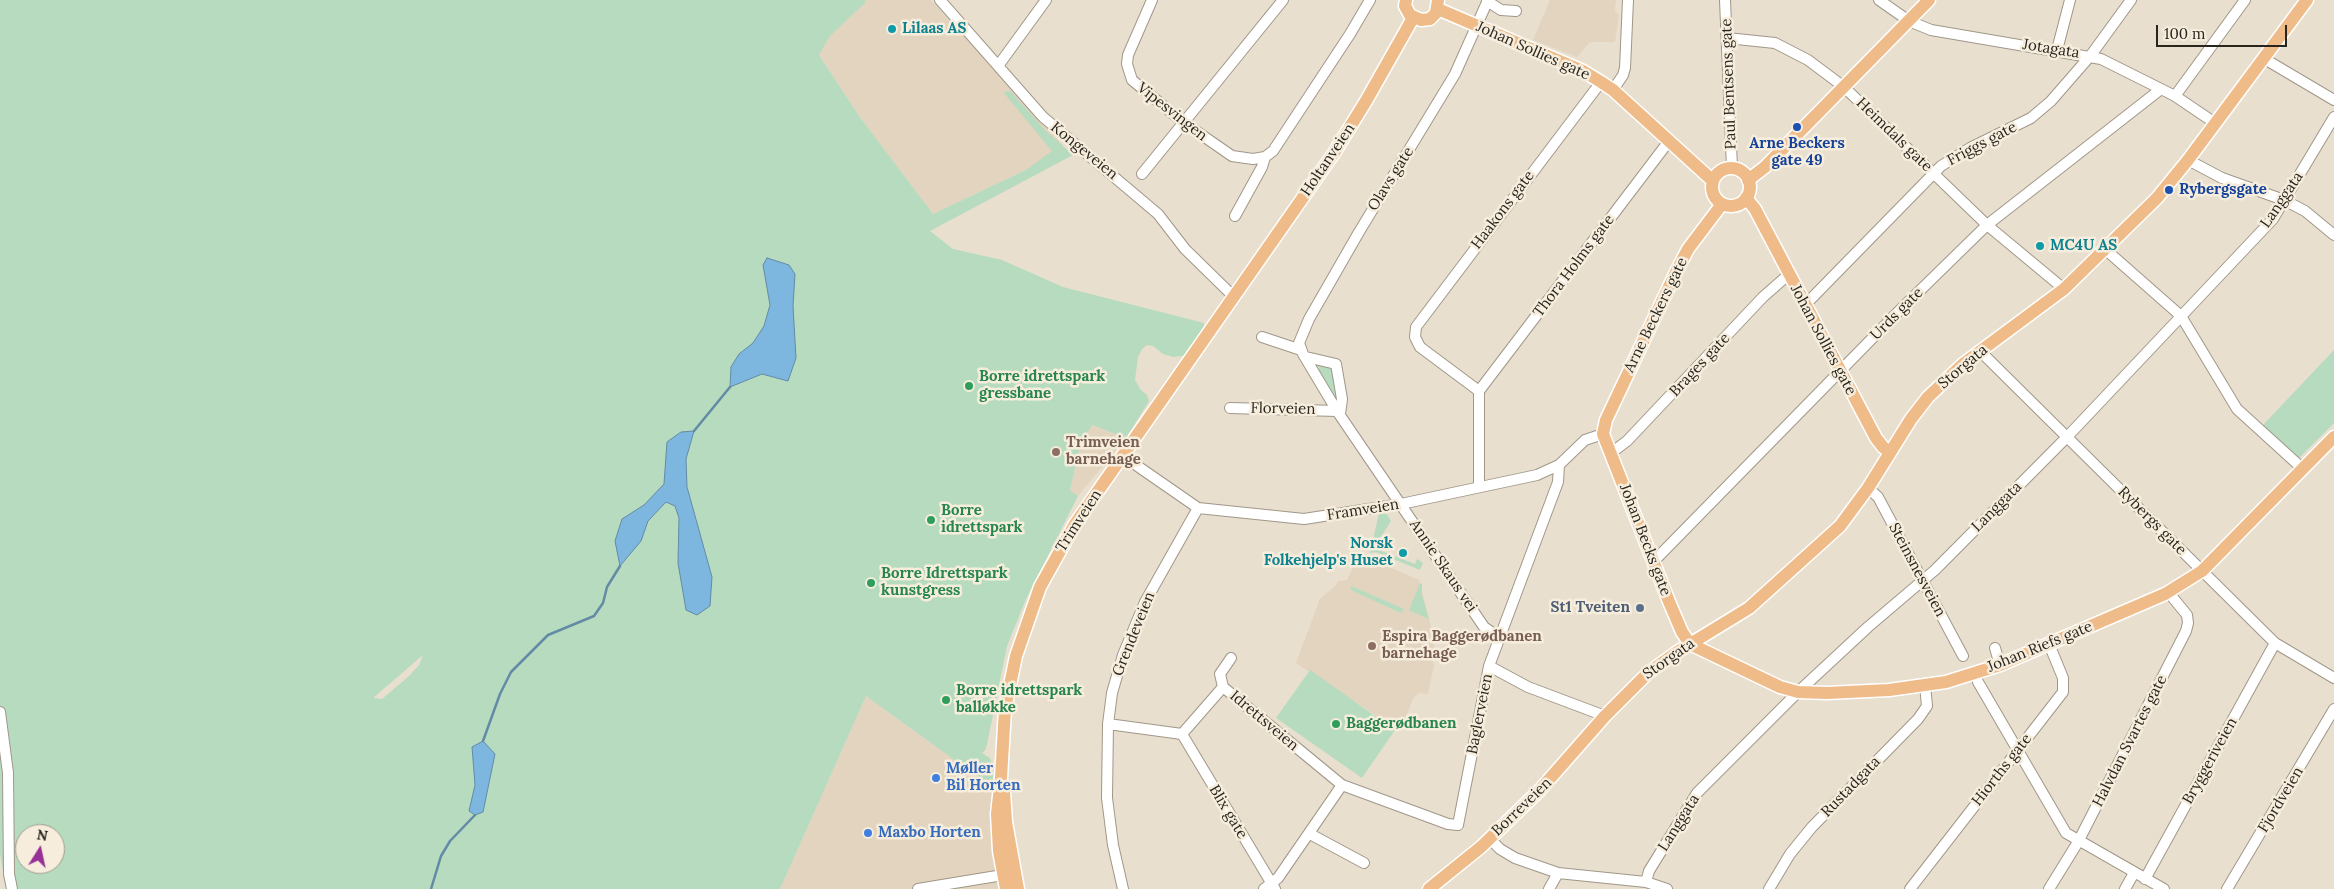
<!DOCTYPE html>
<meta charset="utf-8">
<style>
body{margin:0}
#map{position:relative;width:2334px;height:889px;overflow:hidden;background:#e9dfcf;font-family:Lora,serif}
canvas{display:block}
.north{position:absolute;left:15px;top:824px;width:50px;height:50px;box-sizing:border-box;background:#f6eddc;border:1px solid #a49d90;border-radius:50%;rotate:10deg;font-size:14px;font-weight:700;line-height:20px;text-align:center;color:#28251f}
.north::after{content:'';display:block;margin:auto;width:18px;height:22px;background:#983195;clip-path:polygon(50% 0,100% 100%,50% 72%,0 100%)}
.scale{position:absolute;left:2156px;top:25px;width:131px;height:22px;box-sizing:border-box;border:2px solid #28251f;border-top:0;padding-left:6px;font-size:15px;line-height:18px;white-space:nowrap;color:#28251f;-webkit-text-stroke:4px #f6eddc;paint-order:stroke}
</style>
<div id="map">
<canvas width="2334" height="889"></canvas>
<div class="north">N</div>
<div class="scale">100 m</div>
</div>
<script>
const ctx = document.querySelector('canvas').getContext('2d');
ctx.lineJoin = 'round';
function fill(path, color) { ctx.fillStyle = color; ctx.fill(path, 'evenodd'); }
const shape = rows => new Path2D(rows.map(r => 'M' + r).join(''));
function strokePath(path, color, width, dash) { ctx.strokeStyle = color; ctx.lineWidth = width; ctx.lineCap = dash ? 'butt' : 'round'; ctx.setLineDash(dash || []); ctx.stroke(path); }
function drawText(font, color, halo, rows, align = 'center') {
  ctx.font = font + ' Lora,serif'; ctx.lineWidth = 5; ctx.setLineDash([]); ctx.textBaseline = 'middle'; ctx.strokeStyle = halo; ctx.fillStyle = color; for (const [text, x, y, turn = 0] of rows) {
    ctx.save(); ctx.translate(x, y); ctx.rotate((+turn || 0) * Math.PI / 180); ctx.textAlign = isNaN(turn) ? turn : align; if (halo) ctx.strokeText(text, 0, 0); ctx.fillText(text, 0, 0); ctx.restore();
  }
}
fill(shape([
 [865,0,931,0,1063,145,1026,170,933,214,859,116,819,55,830,36,866,2],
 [1550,0,1616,0,1615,11,1619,15,1615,42,1590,42,1577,57,1533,40],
 [1091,425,1126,438,1078,496,1070,490,1081,442],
 [1359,554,1419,580,1435,642,1431,657,1434,665,1428,694,1419,693,1413,698,1408,712,1397,729,1296,663,1320,599,1335,586,1338,581,1347,580],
 [866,696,992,787,993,820,1003,889,780,889]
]), '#e2d4be');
fill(shape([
 [0,0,865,0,866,2,830,36,819,55,859,116,933,214,1026,170,1052,151,1004,93,1007,91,1010,91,1045,130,1073,155,930,231,953,249,1002,260,1063,287,1204,323,1204,327,1188,352,1182,356,1173,357,1163,354,1153,346,1147,345,1142,349,1138,357,1135,380,1140,389,1147,395,1149,401,1126,438,1092,425,1081,442,1070,490,1078,496,1026,599,1007,646,986,749,982,753,990,758,994,768,992,787,866,696,780,889,6,889,0,854],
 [423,655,419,665,409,676,382,699,373,698],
 [25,834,55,834,55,864,25,864],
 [2334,350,2334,423,2298,459,2269,434,2263,425],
 [1318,365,1326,365,1332,370,1337,399,1320,372],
 [1379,513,1387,514,1391,521,1380,538,1376,549,1415,564,1417,559,1423,563,1420,570,1376,552,1370,553],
 [1420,583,1422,584,1422,596,1429,619,1409,610],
 [1351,586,1404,609,1401,613,1351,590],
 [1310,670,1395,730,1362,778,1276,718]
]), '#b6dbbf');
const water = shape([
 [767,258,789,265,795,274,793,306,796,358,788,381,762,374,730,387,731,367,739,354,753,343,764,326,770,305,763,265,767,258],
 [694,431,686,459,687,487,712,577,710,606,697,615,686,610,678,563,679,518,675,506,666,502,648,521,641,541,620,566,615,541,622,519,644,505,664,484,667,442,681,432,694,431],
 [483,741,495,754,483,812,475,815,469,811,475,785,472,747,483,741]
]);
fill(water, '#7db7e0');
strokePath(water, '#648ba6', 1);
strokePath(shape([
 [694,431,730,387],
 [483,741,500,694,511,672,548,635,594,616,603,603,607,587,620,566],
 [431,889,441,856,450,841,475,815]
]), '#648ba6', 2.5);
const minor = shape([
 [940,0,1043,117,1158,214,1185,249,1233,296],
 [1152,0,1128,55,1127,64,1132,80,1183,122,1232,156,1253,159,1265,157,1273,151,1350,34,1370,0],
 [1488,0,1455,74,1359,232,1309,319,1299,343,1303,354,1337,411,1484,627,1500,638],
 [1725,0,1732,168],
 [1879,0,1909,21,1931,30,2101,59,2175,96,2215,123],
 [1487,1,1501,10,1516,11],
 [1727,38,1775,43,1808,60,1844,87,1987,225,2064,289],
 [2057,50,2070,0],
 [2263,58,2334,100],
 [998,66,1046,0],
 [1613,90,1623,75,1625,68,1628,0],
 [2175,96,2245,0],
 [2188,160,2222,178,2284,200,2305,211,2334,235],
 [1142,174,1283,0],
 [1235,216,1262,167,1265,157],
 [2106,250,2181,316,2237,409,2303,469],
 [1805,305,1941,166,1970,148,2031,118,2051,101,2091,55,2131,0],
 [1262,337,1301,350],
 [1980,351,2275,643,2334,678],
 [1306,357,1336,364,1342,399,1340,414],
 [1479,391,1669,141],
 [1230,408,1337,411],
 [1611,453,1627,441,1763,297,1788,275],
 [1123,456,1198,508,1304,519,1401,504,1537,475,1559,465,1585,440,1603,434],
 [1479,487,1479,391,1420,347,1415,337,1416,327,1601,82],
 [1868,488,1878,497,1963,656],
 [1654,561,1899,311,1987,225,2161,89],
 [1995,648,2000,665],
 [1489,666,1528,687,1605,716],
 [1978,682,2066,833,2164,889],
 [1223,687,1342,785,1448,824,1458,825,1489,666,1558,482,1559,465],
 [1223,687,1220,674,1231,658],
 [0,712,8,773,9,874,12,889],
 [1108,724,1182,734],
 [1182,734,1275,889],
 [1182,734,1223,687],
 [1310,834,1364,863],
 [1489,838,1500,849,1515,858,1558,873,1646,882,1667,889],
 [2145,879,2275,643],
 [1646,882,1649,871,1697,793,1798,692,1868,627,1935,570,2067,437,2273,219,2334,117],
 [918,889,1009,874],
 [1123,889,1113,845,1107,798,1108,724,1112,693,1123,655,1145,602,1198,508],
 [1264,889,1278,878,1342,785],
 [1549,889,1558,873],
 [1769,889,1790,854,1812,827,1918,719,1927,706,1925,685],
 [1910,889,2063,692,2063,678,2049,644],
 [2049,889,2078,842,2186,631,2188,623,2187,615,2169,593],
 [2125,889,2134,873],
 [2227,889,2334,709]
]);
const major = shape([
 [1406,0,1405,6,1410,15,1421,20,1430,19,1436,13,1438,0],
 [1438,9,1583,71,1601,82,1613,90,1713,181],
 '1712 187a19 19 0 1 1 38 0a19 19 0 1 1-38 0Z',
 [1748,180,1765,167,1929,0],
 [1746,198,1755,209,1876,438,1883,447,1889,452],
 [1722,204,1688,249,1676,272,1606,420,1603,434,1670,604,1682,632,1690,644,1780,687,1798,692,1827,693,1889,690,1946,682,2000,665,2165,594,2202,571,2334,437],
 [1004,792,1006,822,1018,889],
 [1006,889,999,851,997,814,1001,778,1005,709,1016,656,1040,587,1075,524,1334,153,1366,101,1413,18],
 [1429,889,1481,847,1539,791,1605,716,1648,673,1677,652,1749,608,1840,526,1868,488,1911,419,1928,397,1963,364,2064,289,2157,198,2188,160,2307,0]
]);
strokePath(minor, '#a09788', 12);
strokePath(major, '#fff', 15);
strokePath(minor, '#fff', 10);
strokePath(major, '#efbb88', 12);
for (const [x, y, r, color] of [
 [892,29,5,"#0f9aa8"],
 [1797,127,5,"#1a4fb4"],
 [2169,190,5,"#1a4fb4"],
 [2040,246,5,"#0f9aa8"],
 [969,386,5,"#2e9e5b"],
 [1056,452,5,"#8d6e63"],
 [931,520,5,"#2e9e5b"],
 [1403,553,5,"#0f9aa8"],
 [871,583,5,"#2e9e5b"],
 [1640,608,5,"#5c6f8a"],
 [1372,646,5,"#8d6e63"],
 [946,700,5,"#2e9e5b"],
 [1336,724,5,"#2e9e5b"],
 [936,778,5,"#3f7fe0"],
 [868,833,5,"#3f7fe0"]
]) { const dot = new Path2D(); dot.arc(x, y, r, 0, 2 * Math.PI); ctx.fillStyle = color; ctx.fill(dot); strokePath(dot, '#f6eddc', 2); }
drawText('bold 15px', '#0d838f', '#f6eddc', [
 ["Lilaas AS",902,29],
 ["MC4U AS",2050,246],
 ["Norsk",1393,544,"right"],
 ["Folkehjelp's Huset",1393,561,"right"]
], 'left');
drawText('15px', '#28251f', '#f6eddc', [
 ["Jotagata",2051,49,9],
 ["Johan Sollies gate",1533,51,24],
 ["Paul Bentsens gate",1729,84,-92],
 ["Vipesvingen",1172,112,38],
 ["Heimdals gate",1894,135,44],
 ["Friggs gate",1982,144,-28],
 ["Kongeveien",1084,151,39],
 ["Holtanveien",1328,160,-56],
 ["Olavs gate",1391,179,-58],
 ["Langgata",2282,200,-56],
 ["Haakons gate",1503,210,-53],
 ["Thora Holms gate",1574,266,-53],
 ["Urds gate",1897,314,-45],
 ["Arne Beckers gate",1656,315,-64],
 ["Johan Sollies gate",1823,340,62],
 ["Brages gate",1700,365,-47],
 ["Storgata",1963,367,-40],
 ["Florveien",1283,409,1],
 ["Langgata",1997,507,-45],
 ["Framveien",1363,510,-9],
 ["Trimveien",1079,521,-57],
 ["Rybergs gate",2152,521,45],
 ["Johan Becks gate",1645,540,69],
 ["Annie Skaus vei",1443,566,56],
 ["Steinsnesveien",1917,570,62],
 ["Grendeveien",1134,634,-68],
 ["Johan Riefs gate",2040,647,-22],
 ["Storgata",1669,659,-35],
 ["Baglerveien",1480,714,-79],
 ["Idrettsveien",1264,721,40],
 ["Halvdan Svartes gate",2130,741,-63],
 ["Bryggeriveien",2210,761,-61],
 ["Hiorths gate",2002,770,-52],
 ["Rustadgata",1851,787,-46],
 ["Fjordveien",2281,800,-59],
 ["Borreveien",1522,807,-44],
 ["Blix gate",1228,812,59],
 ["Langgata",1679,823,-58]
]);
drawText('bold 15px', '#164399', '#f6eddc', [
 ["Arne Beckers",1797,144],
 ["gate 49",1797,161],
 ["Rybergsgate",2179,190,"left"]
]);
drawText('bold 15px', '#27864d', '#f6eddc', [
 ["Borre idrettspark",979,377],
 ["gressbane",979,394],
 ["Borre",941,511],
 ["idrettspark",941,528],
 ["Borre Idrettspark",881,574],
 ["kunstgress",881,591],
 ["Borre idrettspark",956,691],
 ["balløkke",956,708],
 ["Baggerødbanen",1346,724]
], 'left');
drawText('bold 15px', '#785e54', '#f6eddc', [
 ["Trimveien",1066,443],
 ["barnehage",1066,460],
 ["Espira Baggerødbanen",1382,637],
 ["barnehage",1382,654]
], 'left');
drawText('bold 15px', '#4e5e75', '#f6eddc', [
 ["St1 Tveiten",1630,608]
], 'right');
drawText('bold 15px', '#366cbe', '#f6eddc', [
 ["Møller",946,769],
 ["Bil Horten",946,786],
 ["Maxbo Horten",878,833]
], 'left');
</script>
